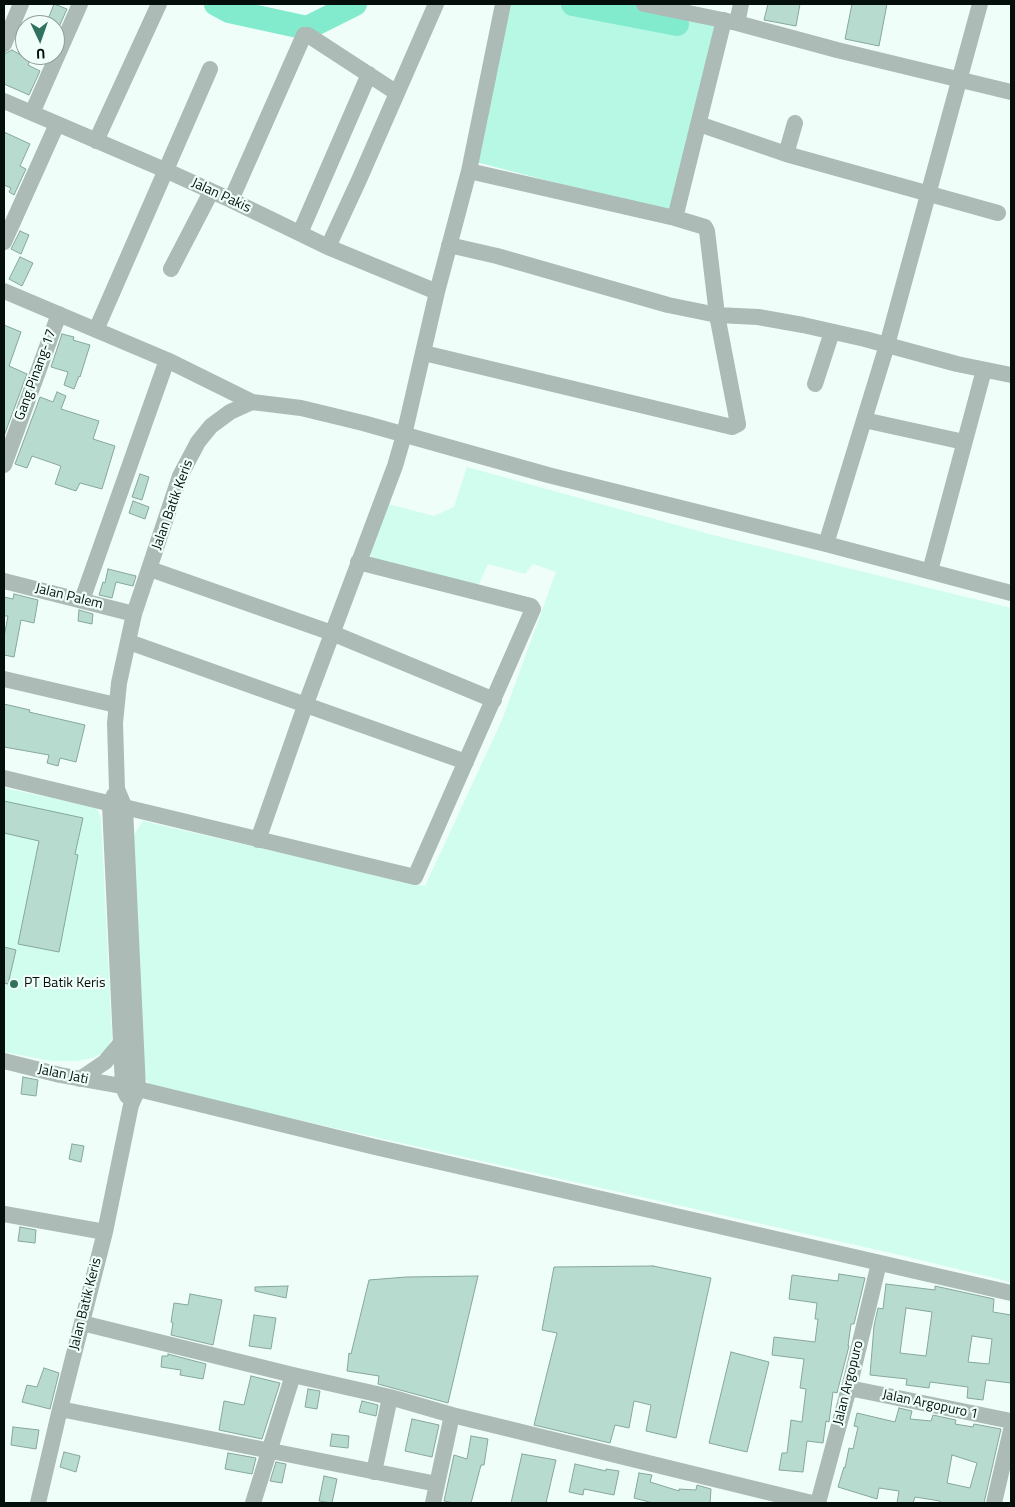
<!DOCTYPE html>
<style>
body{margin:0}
#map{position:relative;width:1015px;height:1507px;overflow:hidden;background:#f0fef9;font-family:"Titillium Web",sans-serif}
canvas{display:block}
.frame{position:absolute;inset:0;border:5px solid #040f0b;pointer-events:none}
.north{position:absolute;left:15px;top:15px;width:50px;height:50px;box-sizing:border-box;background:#f0fef9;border:1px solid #929e9a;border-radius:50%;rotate:177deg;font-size:14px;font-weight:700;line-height:20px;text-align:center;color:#040f0b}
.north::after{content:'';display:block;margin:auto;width:18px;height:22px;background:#307160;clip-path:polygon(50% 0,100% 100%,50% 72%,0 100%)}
</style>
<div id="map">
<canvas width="1015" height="1507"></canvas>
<div class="frame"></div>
<div class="north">U</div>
</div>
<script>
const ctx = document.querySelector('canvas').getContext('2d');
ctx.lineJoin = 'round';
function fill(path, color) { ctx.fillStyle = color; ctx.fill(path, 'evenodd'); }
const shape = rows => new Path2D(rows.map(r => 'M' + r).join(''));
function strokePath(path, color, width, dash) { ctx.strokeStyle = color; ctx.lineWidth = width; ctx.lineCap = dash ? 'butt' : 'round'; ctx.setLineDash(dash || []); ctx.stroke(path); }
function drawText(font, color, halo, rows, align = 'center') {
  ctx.font = font + ' "Titillium Web",sans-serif'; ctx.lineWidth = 4.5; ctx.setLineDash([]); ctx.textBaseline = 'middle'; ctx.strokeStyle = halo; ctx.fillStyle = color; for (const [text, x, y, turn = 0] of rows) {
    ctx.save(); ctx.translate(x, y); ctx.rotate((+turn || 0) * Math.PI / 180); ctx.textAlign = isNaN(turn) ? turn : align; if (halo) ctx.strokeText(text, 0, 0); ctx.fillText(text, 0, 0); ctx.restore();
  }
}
fill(shape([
 [467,467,709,534,1011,608,1011,1282,900,1255,152,1087,143,1075,133,836,143,821,425,886,502,720,556,572,533,564,525,574,488,564,475,592,373,565,370,553,388,504,434,516,454,507],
 [4,788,96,807,101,817,112,1037,109,1046,103,1053,92,1058,77,1061,52,1061,4,1052]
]), '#d0fdee');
fill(shape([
 [511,4,620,4,717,25,672,213,476,162]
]), '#b7f8e4');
strokePath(shape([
 [216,4,229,11,307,28,355,4],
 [573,4,677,24]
]), '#82ebce', 24);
const building = shape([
 [54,4,67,9,59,27,47,22,54,4],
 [768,4,800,4,796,26,764,20,768,4],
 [852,4,887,4,879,46,845,39,852,4],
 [12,50,30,60,28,65,40,71,29,95,4,84,4,54,12,50],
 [4,132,30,144,20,166,26,169,14,195,9,192,11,188,4,185,4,132],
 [20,231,29,235,21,254,11,249,20,231],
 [20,257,33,263,22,286,9,279,20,257],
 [4,325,21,332,9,366,27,374,4,436,4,325],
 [62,334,74,337,73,340,90,345,80,377,79,376,74,389,64,385,68,372,51,367,62,334],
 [57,392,66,396,61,409,99,421,93,439,115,446,102,489,80,483,76,491,55,484,61,466,32,456,27,468,15,464,40,397,53,402,57,392],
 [140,474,149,477,142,500,132,497,140,474],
 [133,501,149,507,145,519,129,513,133,501],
 [108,569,136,576,133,586,116,582,112,598,99,595,103,582,105,583,108,569],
 [14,594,38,600,34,623,21,620,14,657,4,655,4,637,8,616,4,616,4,597,13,599,14,594],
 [79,610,93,614,92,624,78,621,79,610],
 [4,704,30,710,29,712,85,725,76,762,60,758,58,766,47,763,49,755,4,747,4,704],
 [4,801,83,818,75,854,78,855,59,952,18,944,39,841,4,833,4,801],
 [4,947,16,950,8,984,4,983,4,947],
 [23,1077,38,1080,36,1096,21,1094,23,1077],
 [72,1144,84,1146,81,1162,69,1159,72,1144],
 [20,1227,36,1230,35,1243,18,1241,20,1227],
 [653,1266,711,1278,676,1438,646,1431,651,1405,634,1401,629,1428,615,1425,610,1443,534,1425,557,1333,542,1330,554,1267,653,1266],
 [839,1274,865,1278,854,1324,851,1324,848,1346,849,1346,837,1393,833,1392,829,1422,826,1421,823,1443,807,1441,803,1472,779,1470,782,1453,787,1453,791,1420,802,1422,806,1389,800,1388,804,1359,772,1355,774,1337,815,1342,818,1319,815,1319,817,1303,789,1299,792,1275,838,1281,839,1274],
 [478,1276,448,1403,378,1384,379,1376,347,1371,349,1353,351,1354,369,1280,406,1277,478,1276],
 [886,1284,935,1290,935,1286,994,1299,993,1312,1011,1315,1011,1383,986,1380,983,1400,967,1398,968,1387,930,1382,929,1388,906,1385,907,1379,870,1375,874,1326,878,1308,883,1309,886,1284],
 [906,1308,932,1312,926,1356,900,1353,906,1308],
 [972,1336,992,1339,989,1364,968,1362,972,1336],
 [288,1286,286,1298,255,1291,255,1287,288,1286],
 [190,1294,222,1300,213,1345,171,1335,173,1323,171,1322,174,1303,188,1305,190,1294],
 [254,1315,276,1318,271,1349,249,1346,254,1315],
 [731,1352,769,1362,747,1452,709,1443,731,1352],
 [168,1354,206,1364,203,1379,180,1375,181,1370,161,1367,162,1356,168,1356,168,1354],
 [44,1368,59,1373,50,1409,22,1402,27,1385,37,1387,44,1368],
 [251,1376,280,1383,262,1439,219,1430,224,1401,244,1405,251,1376],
 [308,1389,320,1391,317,1409,305,1407,308,1389],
 [362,1401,378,1405,376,1416,359,1412,362,1401],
 [899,1408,912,1411,910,1419,931,1421,933,1415,956,1420,955,1424,973,1427,974,1424,1001,1429,984,1503,940,1503,940,1501,915,1497,913,1503,897,1503,899,1491,879,1488,877,1499,838,1487,844,1467,845,1468,849,1448,853,1449,858,1427,854,1426,857,1413,895,1422,899,1408],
 [952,1455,977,1463,970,1488,947,1483,952,1455],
 [412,1419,439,1425,432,1457,405,1451,412,1419],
 [13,1427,39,1430,36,1449,11,1445,13,1427],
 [332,1434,349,1436,348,1448,330,1446,332,1434],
 [471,1436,488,1439,484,1465,481,1465,471,1503,454,1503,444,1501,454,1455,467,1459,471,1436],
 [64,1452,80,1456,76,1472,60,1467,64,1452],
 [228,1453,256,1458,252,1474,225,1469,228,1453],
 [522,1454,556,1460,546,1503,511,1503,522,1454],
 [276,1462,286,1464,282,1483,270,1481,276,1462],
 [575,1464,606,1471,606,1469,619,1471,614,1495,584,1489,583,1495,569,1492,575,1464],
 [639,1473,652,1475,650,1482,679,1491,679,1489,696,1490,697,1485,711,1489,710,1503,653,1503,634,1498,639,1473],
 [324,1476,337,1479,332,1503,319,1501,324,1476]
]);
fill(building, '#b8dbd0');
strokePath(building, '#86a79d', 1);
strokePath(shape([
 [644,4,737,23,837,50,1011,92],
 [737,23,741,4],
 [4,44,21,4],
 [4,101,165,170,231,200,328,247,437,292],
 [32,113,80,4],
 [699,124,786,154,998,213],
 [96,141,159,4],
 [786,154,795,123],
 [231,200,304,35,308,35,397,93],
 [675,218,724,20],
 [300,233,369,74],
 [4,242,57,124],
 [449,245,497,256,668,305,717,315,758,317,803,325,865,339,957,364,1011,375],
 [328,247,359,180,436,4],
 [171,269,211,192],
 [4,291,167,360,252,402],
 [96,330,210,69],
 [424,353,732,427,738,424,717,315,707,231,705,227,675,218,469,171],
 [815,384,832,332],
 [864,420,964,442],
 [4,465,59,314],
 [826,544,887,345,980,4],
 [150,569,332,633,494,700],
 [930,571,984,370],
 [4,581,134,614],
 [82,600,167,360],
 [129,642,466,762],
 [4,679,116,705],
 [4,778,415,877,533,609,531,606,358,562],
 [114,795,110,805,123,1087,127,1096],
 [258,840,305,706,395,466,404,435,437,292,469,171,503,4],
 [4,1061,60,1075,138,1089,375,1147,1011,1293],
 [80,1079,105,1062,121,1043],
 [4,1214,105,1232],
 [82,1323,293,1375,390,1397,452,1415,812,1503],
 [849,1388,1011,1421],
 [60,1409,437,1484],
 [374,1472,390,1397],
 [38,1503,60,1409,105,1232,131,1105,138,1089,125,808,117,789,115,723,119,683,134,614,180,476,198,442,211,426,230,412,252,402,301,408,363,423,548,475,826,544,1011,593],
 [253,1503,293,1375],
 [433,1503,452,1415],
 [818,1503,849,1388,879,1263],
 [994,1503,1011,1430]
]), '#acbbb6', 16);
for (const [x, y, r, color] of [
 [14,984,5,"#307160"]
]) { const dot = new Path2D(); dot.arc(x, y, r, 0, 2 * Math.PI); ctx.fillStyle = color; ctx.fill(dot); strokePath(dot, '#f0fef9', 2); }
drawText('14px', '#040f0b', '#f0fef9', [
 ["Jalan Pakis",221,196,25],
 ["Gang Pinang-17",36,375,-70],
 ["Jalan Batik Keris",173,505,-70],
 ["Jalan Palem",69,597,14],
 ["Jalan Jati",63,1075,12],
 ["Jalan Batik Keris",86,1304,-76],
 ["Jalan Argopuro",849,1383,-76],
 ["Jalan Argopuro 1",930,1405,12]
]);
drawText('14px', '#040f0b', '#f0fef9', [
 ["PT Batik Keris",24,984]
], 'left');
</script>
